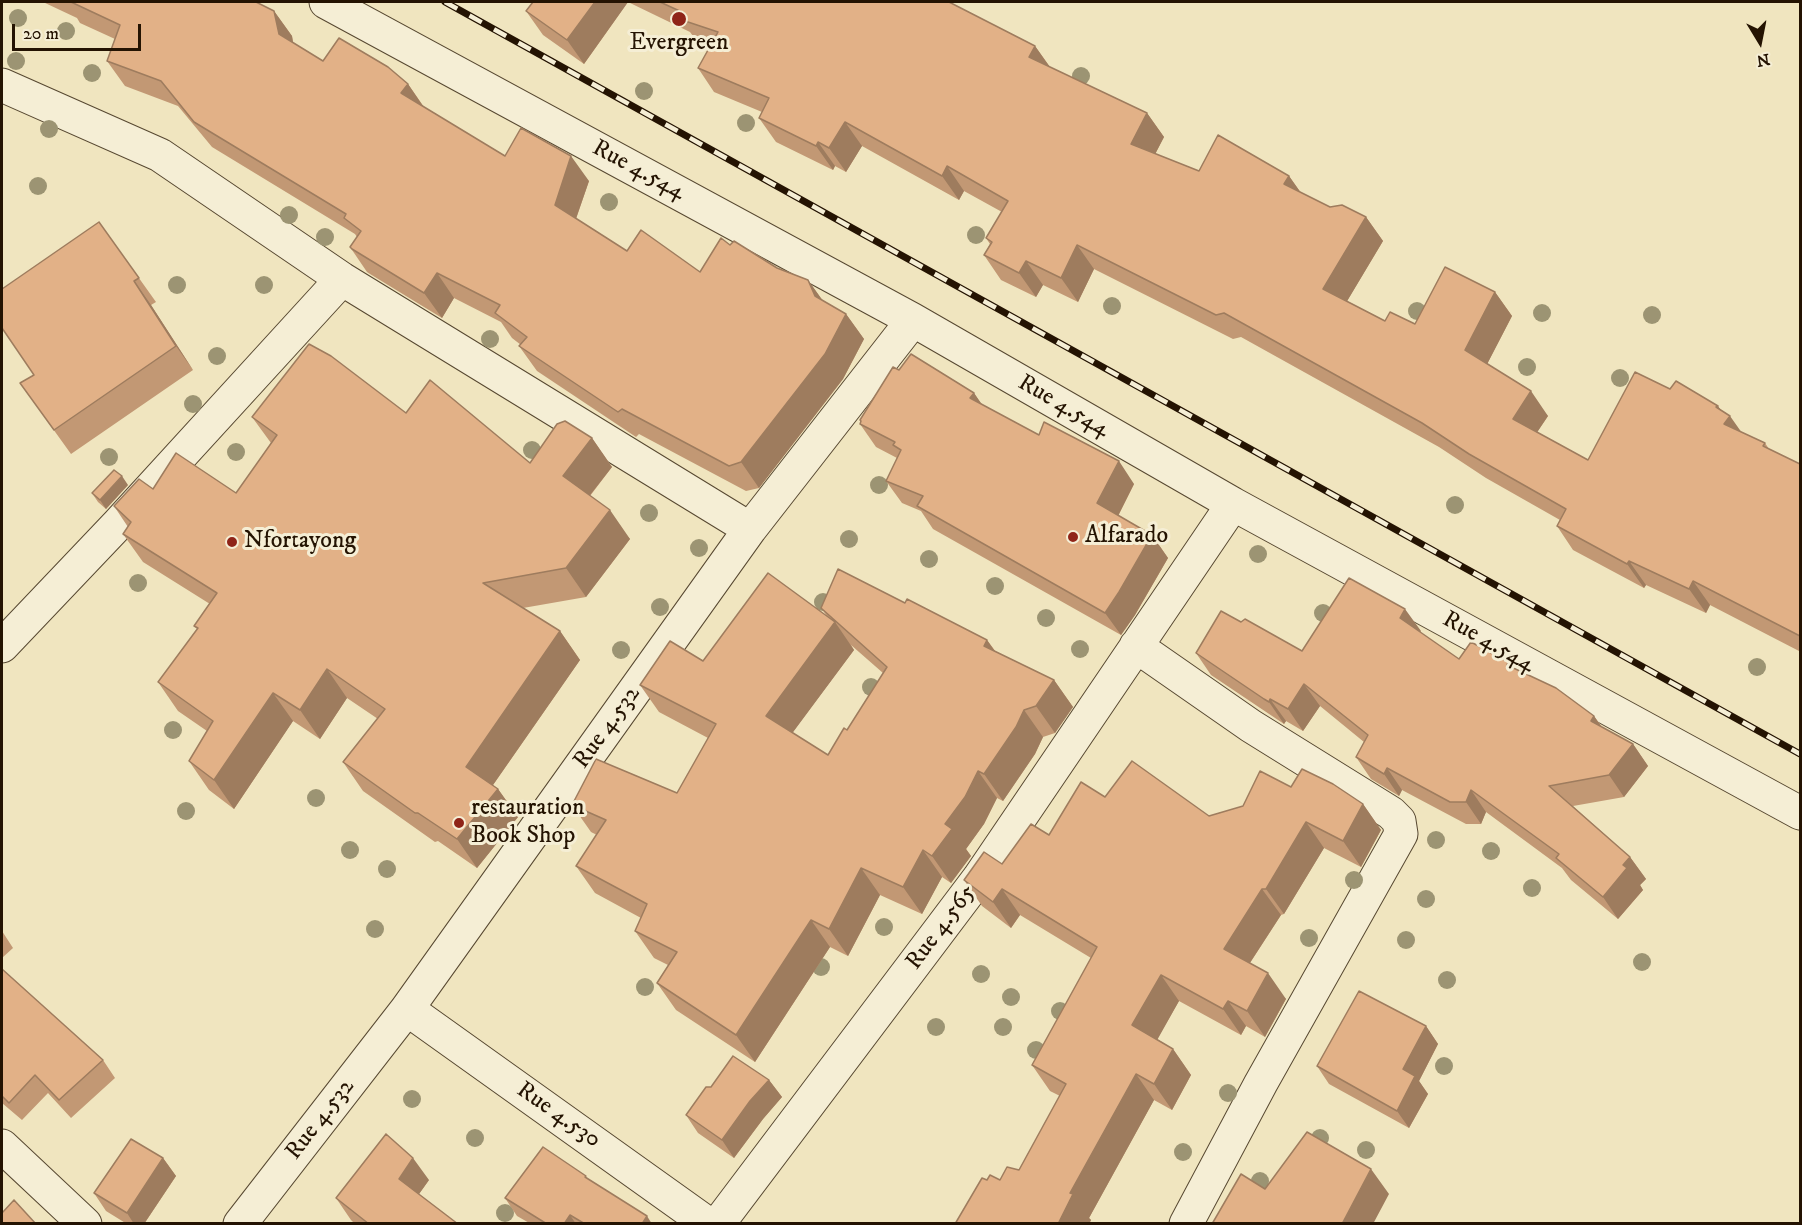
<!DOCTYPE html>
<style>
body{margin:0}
#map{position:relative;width:1802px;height:1225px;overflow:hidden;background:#f0e5bf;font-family:"IM FELL DW Pica",serif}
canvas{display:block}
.frame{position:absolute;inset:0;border:3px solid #241302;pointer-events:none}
.north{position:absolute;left:1730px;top:12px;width:60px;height:60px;-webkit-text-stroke:4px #f5eed5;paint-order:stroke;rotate:170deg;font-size:16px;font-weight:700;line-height:24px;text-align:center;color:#241302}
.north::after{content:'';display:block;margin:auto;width:21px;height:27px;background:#241302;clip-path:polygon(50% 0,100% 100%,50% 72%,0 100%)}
.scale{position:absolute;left:12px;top:24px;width:129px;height:27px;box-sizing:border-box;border:3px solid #241302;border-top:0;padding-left:8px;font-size:18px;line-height:21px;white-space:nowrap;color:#241302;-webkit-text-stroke:4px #f5eed5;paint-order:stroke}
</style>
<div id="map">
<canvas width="1802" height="1225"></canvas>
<div class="frame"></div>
<div class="north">N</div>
<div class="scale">20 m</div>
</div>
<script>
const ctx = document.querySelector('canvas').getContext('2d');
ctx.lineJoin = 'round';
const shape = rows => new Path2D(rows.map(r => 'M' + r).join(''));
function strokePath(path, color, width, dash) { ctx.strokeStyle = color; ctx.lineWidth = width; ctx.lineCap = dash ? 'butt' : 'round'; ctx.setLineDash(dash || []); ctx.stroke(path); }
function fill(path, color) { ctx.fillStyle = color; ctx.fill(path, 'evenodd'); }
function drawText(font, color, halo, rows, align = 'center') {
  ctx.font = font + ' "IM FELL DW Pica",serif'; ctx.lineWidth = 6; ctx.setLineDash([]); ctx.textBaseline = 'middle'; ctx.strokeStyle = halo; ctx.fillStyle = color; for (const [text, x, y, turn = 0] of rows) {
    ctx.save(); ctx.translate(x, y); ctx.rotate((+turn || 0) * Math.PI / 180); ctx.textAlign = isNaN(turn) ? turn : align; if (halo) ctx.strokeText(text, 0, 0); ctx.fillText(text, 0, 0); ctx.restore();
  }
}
const minor = shape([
 [326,2,913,320,1233,504,1800,813],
 [2,85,160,155,342,279,750,529],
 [2,646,118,524,342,279],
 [1136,646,1251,726,1391,813,1399,821,1401,834,1261,1083,1186,1224],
 [407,1009,708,1224],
 [2,1146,85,1224],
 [240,1224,407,1009,750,529,913,320],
 [718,1224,979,878,1233,504]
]);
strokePath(minor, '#574831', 35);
strokePath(minor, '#f5eed5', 33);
const rail = shape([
 [445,2,1800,754]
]);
strokePath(rail, '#241302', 7);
strokePath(rail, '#f5eed5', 4.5, [14]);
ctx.fillStyle = '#9c9473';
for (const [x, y] of [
 [18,18],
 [66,31],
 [16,61],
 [92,73],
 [1081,76],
 [644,91],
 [746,123],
 [49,129],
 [38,186],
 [609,202],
 [289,215],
 [976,235],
 [325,237],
 [177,285],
 [264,285],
 [1112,306],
 [1417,311],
 [1542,313],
 [1652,315],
 [490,339],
 [217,356],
 [1527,367],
 [1620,378],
 [193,404],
 [532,450],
 [236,452],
 [109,457],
 [879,485],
 [1455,505],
 [649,513],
 [849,539],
 [699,548],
 [1258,554],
 [929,559],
 [138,583],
 [995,586],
 [823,602],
 [660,607],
 [1323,613],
 [1046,618],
 [1080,649],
 [621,650],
 [1757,667],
 [871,687],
 [173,730],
 [316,798],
 [186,811],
 [1436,840],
 [350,850],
 [1491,851],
 [387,869],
 [1354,880],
 [1532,888],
 [1426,899],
 [884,927],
 [375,929],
 [1309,938],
 [1406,940],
 [1642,962],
 [821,967],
 [981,974],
 [1447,980],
 [645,987],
 [1011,997],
 [1060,1011],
 [936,1027],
 [1003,1027],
 [1036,1050],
 [1444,1066],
 [1228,1093],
 [412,1099],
 [475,1138],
 [1320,1138],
 [1366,1150],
 [1183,1152],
 [1260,1181],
 [505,1213]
]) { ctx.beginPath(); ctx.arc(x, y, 9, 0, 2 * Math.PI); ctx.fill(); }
fill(shape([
 [43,2,256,2,274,11,292,36,293,43,323,61,408,84,424,107,505,156,589,181,576,219,627,251,700,272,730,245,777,268,808,280,822,300,846,314,864,339,843,379,759,488,746,491,639,434,636,437,537,371,519,346,521,345,512,338,501,322,454,298,442,318,370,274,367,272,350,247,357,237,355,234,212,147,178,106,125,86,107,61,115,39,80,23,77,18],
 [533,2,949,2,1035,46,1050,67,1147,113,1164,137,1155,154,1199,171,1289,176,1301,193,1330,207,1366,217,1383,241,1347,301,1385,321,1415,324,1495,292,1512,316,1487,364,1548,416,1537,432,1588,460,1670,389,1721,410,1741,432,1765,443,1769,449,1800,464,1800,654,1799,652,1799,651,1710,605,1706,613,1646,585,1644,588,1573,550,1557,526,1560,520,1486,478,1439,447,1241,337,1233,339,1094,269,1078,302,1043,285,1036,297,1001,280,984,255,990,244,986,238,1002,212,964,191,959,200,862,146,846,172,835,166,833,170,776,142,759,118,762,112,714,92,698,68,709,48,699,44,690,32,628,2,584,64,543,35,526,11],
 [99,222,156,302,151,305,193,370,71,454,20,383,34,375],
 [899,370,974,393,981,404,1039,435,1134,484,1118,516,1152,535,1168,558,1135,615,1121,635,933,529,921,511,902,503,886,481,897,458,876,447,860,424,861,422,860,420],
 [406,413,530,463,592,438,612,467,590,496,630,539,586,597,523,608,560,631,580,660,493,785,498,789,518,817,477,868,438,841,435,842,363,791,343,762,378,719,347,698,320,739,293,721,234,809,209,790,189,761,207,731,178,711,158,682,197,629,194,626,210,604,143,562,123,534,128,527,114,506,153,489,236,493,271,443,252,417],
 [128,485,106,509,98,502,92,493],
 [905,603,987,640,996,652,1054,680,1073,707,1055,733,1043,737,1035,754,1003,801,997,798,984,824,966,849,971,856,951,883,942,877,922,914,880,895,848,956,830,947,755,1062,676,1010,657,983,668,965,654,958,635,931,641,918,595,893,576,866,597,835,591,832,572,805,677,793,708,738,659,712,640,685,703,661,827,616,821,608],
 [851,645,883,673,847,730,828,755,792,733,854,650],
 [1421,631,1420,632,1459,659,1512,668,1594,716,1602,727,1633,744,1648,766,1624,797,1573,806,1630,857,1646,879,1640,885,1643,890,1618,919,1571,880,1562,868,1486,812,1481,824,1466,824,1402,790,1399,796,1371,779,1356,757,1364,742,1320,706,1303,731,1286,721,1284,724,1211,675,1196,653,1302,651],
 [1291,787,1363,804,1381,830,1361,867,1324,848,1284,914,1281,915,1250,963,1286,999,1265,1037,1246,1026,1241,1035,1179,1001,1157,1039,1173,1049,1191,1075,1172,1110,1154,1100,1089,1218,1091,1220,1089,1224,955,1224,987,1180,1000,1180,1019,1170,1060,1096,1050,1091,1032,1065,1091,958,1020,915,1011,928,982,906,964,880,1002,864,1049,835,1105,797,1209,816,1243,806],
 [2,931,13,948,2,958],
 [2,969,103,1060,115,1078,71,1118,48,1093,22,1120,2,1103],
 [1426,1026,1438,1044,1419,1081,1428,1094,1409,1128,1329,1084,1317,1066],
 [769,1080,782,1097,763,1119,734,1158,698,1133,686,1115],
 [163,1158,176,1176,144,1224,127,1224,106,1211,94,1193],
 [429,1180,419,1194,458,1224,355,1224,351,1220,336,1198],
 [589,1180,652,1224,531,1224,517,1216,505,1198]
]), '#c29874');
fill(shape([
 [595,2,628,2,584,64,567,40],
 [274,11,292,36,296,60,279,34],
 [1035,46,1052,70,1029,57],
 [408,84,425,109,401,93],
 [1147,113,1164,137,1148,168,1131,144],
 [845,122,862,146,846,172,829,148],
 [818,142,835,166,833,170,816,146],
 [571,156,589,181,572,230,555,205],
 [947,166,964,191,959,200,942,176],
 [1289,176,1306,200,1284,184],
 [1366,217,1383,241,1340,313,1323,289],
 [1077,245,1094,269,1078,302,1061,278],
 [1026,261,1043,285,1036,297,1019,273],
 [437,273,454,298,442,318,424,293],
 [808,280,826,305,815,296],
 [134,281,151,305,193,370,176,346],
 [1495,292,1512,316,1482,374,1465,350],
 [846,314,864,339,843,379,759,488,741,462],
 [1531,391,1548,416,1530,443,1513,419],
 [974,393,990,416,970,398],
 [1718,406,1727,419,1730,416,1747,440,1724,424,1716,407],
 [592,438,612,467,583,504,563,476],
 [1119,461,1134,484,1113,526,1097,503],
 [122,476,128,485,106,509,100,500],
 [610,510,630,539,586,597,566,568],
 [1152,535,1168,558,1135,615,1121,635,1105,613],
 [1629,561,1646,585,1644,588,1627,564],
 [1693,581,1710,605,1706,613,1689,589],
 [1405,609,1421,631,1415,640,1400,618],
 [835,622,854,650,785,743,766,716],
 [560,631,580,660,486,795,466,767],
 [987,640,1006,667,984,646],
 [327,669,347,698,320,739,300,710],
 [1054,680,1073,707,1055,733,1036,706],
 [1304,684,1320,706,1303,731,1288,709],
 [273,693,293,721,234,809,214,780],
 [1270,699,1286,721,1284,724,1269,702],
 [1024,710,1043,737,1035,754,1003,801,984,774],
 [1594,716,1609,738,1591,721],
 [1633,744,1648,766,1624,797,1609,775],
 [1387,768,1402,790,1399,796,1384,774],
 [978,771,997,798,984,824,966,849,971,856,951,883,932,856,945,824],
 [498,789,518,817,477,868,457,839],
 [1471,790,1486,812,1481,824,1466,802],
 [1363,804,1381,830,1361,867,1343,841],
 [1306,822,1324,848,1284,914,1266,889],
 [923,850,942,877,922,914,903,887],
 [1630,857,1646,879,1640,885,1643,890,1618,919,1603,897,1623,865],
 [861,868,880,895,848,956,829,929],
 [1002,889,1020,915,1011,928,993,902],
 [1262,889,1281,915,1242,975,1224,949],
 [811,920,830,947,755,1062,736,1035],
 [1268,973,1286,999,1265,1037,1247,1011],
 [1161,975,1179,1001,1151,1051,1132,1025],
 [1228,1001,1246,1026,1241,1035,1223,1009],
 [1426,1026,1438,1044,1419,1081,1428,1094,1409,1128,1397,1111,1403,1069],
 [1173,1049,1191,1075,1172,1110,1154,1084],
 [1136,1074,1154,1100,1089,1218,1091,1220,1089,1224,1058,1224,1070,1193],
 [769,1080,782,1097,763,1119,734,1158,722,1140,750,1101],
 [163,1158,176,1176,144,1224,134,1224,127,1213],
 [413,1158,429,1180,414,1201,399,1179],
 [1371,1169,1389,1194,1373,1224,1342,1224],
 [570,1215,576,1224,564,1224],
 [647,1216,652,1224,642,1224]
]), '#9e7c5e');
const building = shape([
 [71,2,256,2,274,11,279,34,323,61,339,38,388,67,408,84,401,93,505,156,521,128,571,156,555,205,627,251,641,230,700,272,721,238,730,245,734,241,777,268,808,280,815,296,846,314,825,354,741,462,729,466,622,409,618,412,519,346,527,337,495,313,500,305,437,273,424,293,352,249,350,247,361,231,344,218,346,214,194,122,161,81,107,61,120,25,71,2],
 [533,2,595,2,567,40,526,11,533,2],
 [660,2,949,2,1035,46,1029,57,1147,113,1131,144,1199,171,1218,135,1289,176,1284,184,1330,207,1342,205,1366,217,1323,289,1385,321,1390,312,1415,324,1445,267,1495,292,1465,350,1531,391,1513,419,1588,460,1635,372,1670,389,1676,381,1718,406,1716,407,1730,416,1724,424,1765,443,1763,446,1800,464,1800,636,1693,581,1689,589,1629,561,1627,564,1557,526,1566,509,1469,454,1422,423,1224,313,1216,315,1077,245,1061,278,1026,261,1019,273,984,255,992,242,986,238,1008,201,947,166,942,176,845,122,829,148,818,142,816,146,759,118,769,98,698,68,718,32,682,20,684,13,660,2],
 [99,222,139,278,134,281,176,346,54,430,20,383,34,375,2,328,2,289,99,222],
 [309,344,331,356,406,413,430,380,530,463,557,424,565,421,592,438,563,476,610,510,566,568,483,583,560,631,466,767,498,789,457,839,418,813,415,813,343,762,385,709,327,669,300,710,273,693,214,780,189,761,213,721,158,682,198,628,194,626,217,593,123,534,131,522,114,506,139,479,153,489,176,453,236,493,277,435,252,417,309,344],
 [911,354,974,393,970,398,1039,435,1044,422,1119,461,1097,503,1152,535,1119,592,1105,613,917,506,923,496,886,481,901,450,893,445,895,442,860,424,861,421,860,420,893,367,899,370,911,354],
 [114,470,122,476,100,500,92,493,114,470],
 [838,569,905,603,907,599,987,640,984,646,1054,680,1036,706,1024,710,1016,727,984,774,978,771,965,797,945,824,952,829,932,856,923,850,903,887,861,868,829,929,811,920,736,1035,657,983,677,952,635,931,647,904,576,866,606,820,572,805,596,759,677,793,716,724,640,685,670,641,703,661,768,573,835,622,766,716,828,755,844,728,847,730,887,667,821,608,838,569],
 [1349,578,1405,609,1400,618,1459,659,1471,642,1508,662,1507,665,1556,688,1594,716,1591,721,1633,744,1609,775,1549,786,1630,857,1623,865,1627,868,1603,897,1556,858,1559,854,1471,790,1466,802,1450,802,1387,768,1384,774,1356,757,1368,735,1304,684,1288,709,1270,699,1269,702,1264,699,1196,653,1221,611,1241,622,1245,619,1302,651,1349,578],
 [1132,761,1209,816,1243,806,1260,771,1291,787,1302,769,1333,784,1363,804,1343,841,1306,822,1266,889,1262,889,1224,949,1268,973,1247,1011,1228,1001,1223,1009,1161,975,1132,1025,1173,1049,1154,1084,1136,1074,1070,1193,1073,1194,1058,1224,955,1224,982,1178,987,1180,990,1175,1000,1180,1007,1167,1019,1170,1066,1084,1032,1065,1097,947,1002,889,993,902,964,880,984,852,1002,864,1031,824,1049,835,1081,782,1105,797,1132,761],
 [2,969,103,1060,59,1100,35,1075,9,1103,2,1096,2,969],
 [1359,991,1426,1026,1403,1069,1415,1076,1397,1111,1317,1066,1359,991],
 [733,1056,769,1080,750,1101,722,1140,686,1115,706,1087,711,1087,733,1056],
 [1307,1132,1371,1169,1342,1224,1212,1224,1241,1174,1265,1189,1307,1132],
 [386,1134,413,1158,399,1179,458,1224,369,1224,336,1198,386,1134],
 [131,1139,163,1158,127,1213,94,1193,131,1139],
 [543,1147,586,1176,585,1177,647,1216,642,1224,585,1224,570,1215,564,1224,547,1224,505,1198,543,1147],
 [14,1200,36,1224,2,1224,2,1213,14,1200]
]);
fill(building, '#e2b187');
strokePath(building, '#9e7c5e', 1.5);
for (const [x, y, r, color] of [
 [679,19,8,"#8f2418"],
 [1073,537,6,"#8f2418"],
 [232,542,6,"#8f2418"],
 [459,823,6,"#8f2418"]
]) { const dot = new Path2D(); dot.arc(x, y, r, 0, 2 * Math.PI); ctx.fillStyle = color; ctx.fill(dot); strokePath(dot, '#f5eed5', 2); }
drawText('24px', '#241302', '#f5eed5', [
 ["Evergreen",679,44,"center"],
 ["Alfarado",1085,537],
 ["Nfortayong",244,542],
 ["restauration",471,809],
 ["Book Shop",471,837]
], 'left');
drawText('24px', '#241302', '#f5eed5', [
 ["Rue 4.544",638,171,28],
 ["Rue 4.544",1063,407,30],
 ["Rue 4.544",1488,643,29],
 ["Rue 4.532",608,728,-54],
 ["Rue 4.565",942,928,-53],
 ["Rue 4.530",558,1116,35],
 ["Rue 4.532",321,1120,-52]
]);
</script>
